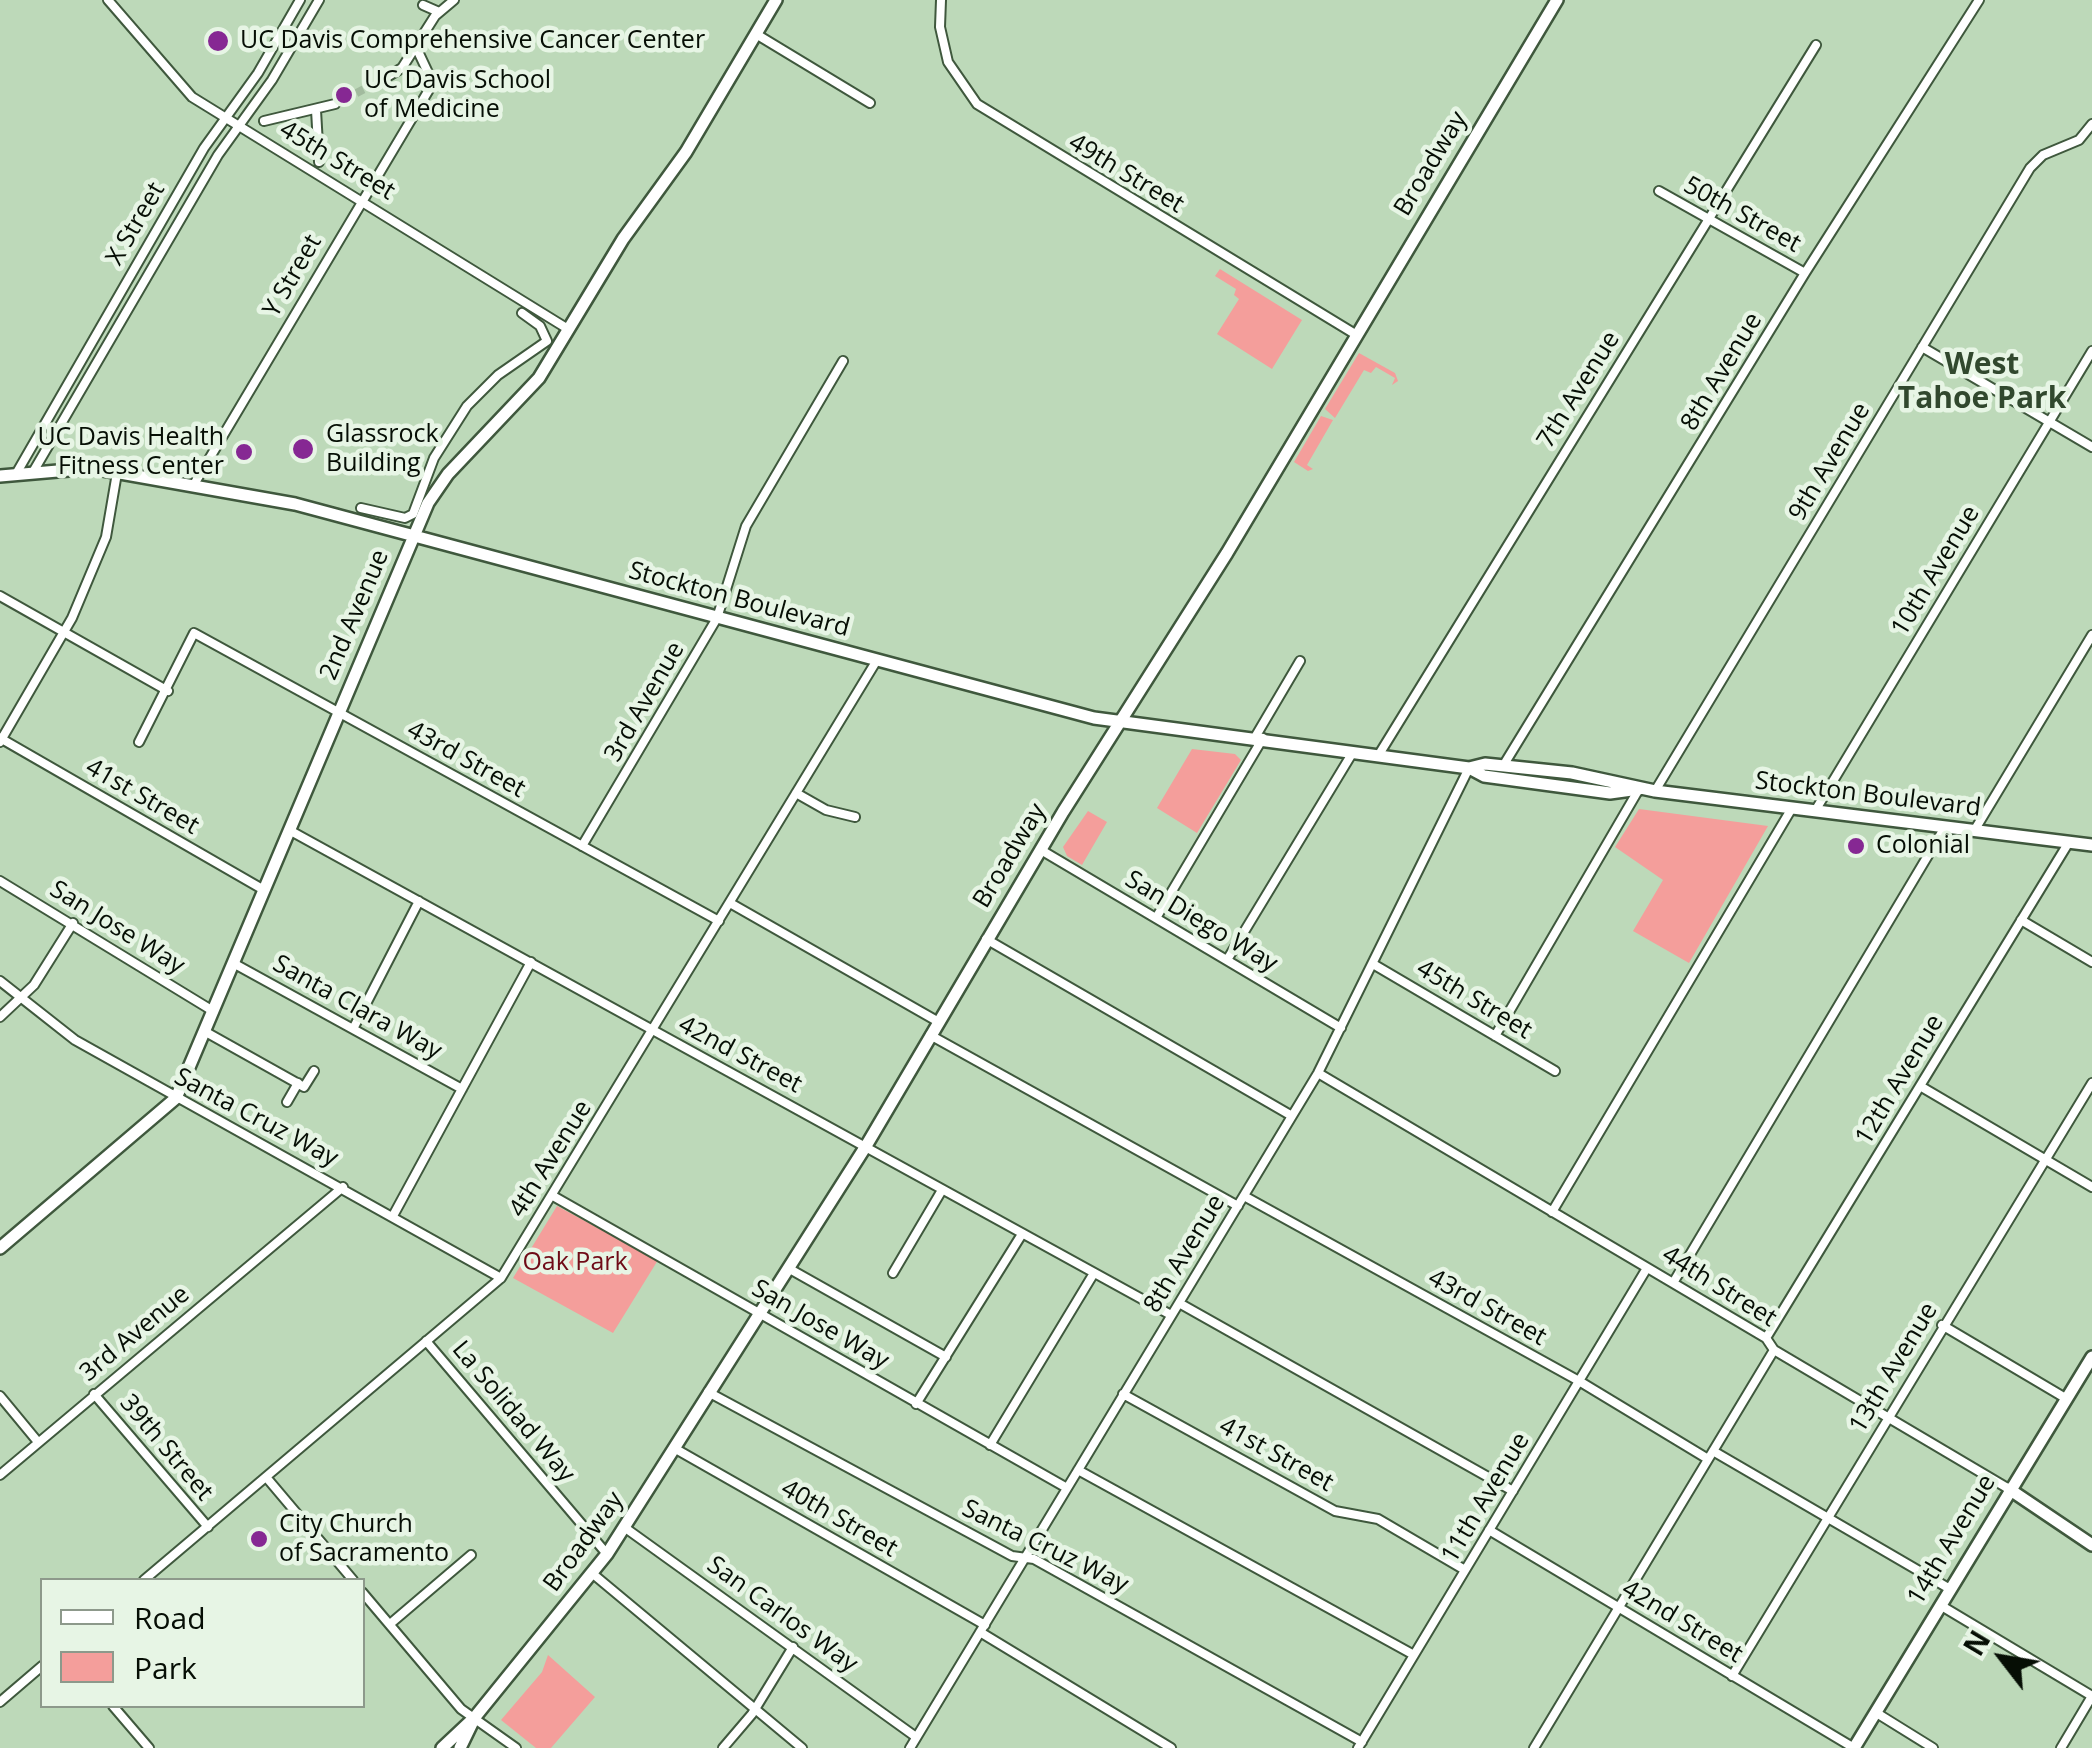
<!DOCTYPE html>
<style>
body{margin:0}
#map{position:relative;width:2092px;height:1748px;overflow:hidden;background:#bdd9b9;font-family:"Open Sans",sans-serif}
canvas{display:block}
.legend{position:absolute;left:40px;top:1578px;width:325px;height:130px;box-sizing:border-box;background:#e7f5e5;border:2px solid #8d998b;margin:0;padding:12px 18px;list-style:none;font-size:30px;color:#060e05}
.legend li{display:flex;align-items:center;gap:20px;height:50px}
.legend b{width:50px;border:2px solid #8d998b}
.north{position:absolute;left:1952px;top:1608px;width:100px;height:100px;-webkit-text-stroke:8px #e7f5e5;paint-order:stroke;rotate:301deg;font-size:28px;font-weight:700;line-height:40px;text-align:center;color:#060e05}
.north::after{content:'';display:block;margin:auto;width:35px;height:45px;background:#060e05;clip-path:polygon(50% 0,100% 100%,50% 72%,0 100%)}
</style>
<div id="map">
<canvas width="2092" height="1748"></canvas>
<ul class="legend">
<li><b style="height:12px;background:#fff"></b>Road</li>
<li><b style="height:28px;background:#f49e9b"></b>Park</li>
</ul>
<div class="north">N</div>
</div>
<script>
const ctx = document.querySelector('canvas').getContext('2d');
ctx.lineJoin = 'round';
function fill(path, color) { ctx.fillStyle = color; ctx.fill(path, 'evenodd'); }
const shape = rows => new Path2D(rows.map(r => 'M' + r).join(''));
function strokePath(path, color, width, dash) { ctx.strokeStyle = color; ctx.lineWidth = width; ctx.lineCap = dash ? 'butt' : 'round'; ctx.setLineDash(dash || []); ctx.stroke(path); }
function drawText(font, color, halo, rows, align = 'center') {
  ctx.font = font + ' "Open Sans",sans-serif'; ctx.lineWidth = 9; ctx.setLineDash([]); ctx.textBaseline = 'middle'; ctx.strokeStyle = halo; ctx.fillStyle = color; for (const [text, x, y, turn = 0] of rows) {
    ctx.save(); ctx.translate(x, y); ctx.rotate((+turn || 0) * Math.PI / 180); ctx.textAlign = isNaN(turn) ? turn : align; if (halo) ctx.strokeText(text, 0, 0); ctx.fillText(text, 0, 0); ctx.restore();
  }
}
fill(shape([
 [1220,269,1302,320,1272,369,1217,334,1239,299,1234,295,1236,289,1215,276],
 [1359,353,1395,373,1398,381,1392,385,1395,378,1376,367,1371,373,1364,370,1335,418,1325,409],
 [1321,416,1333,420,1307,465,1313,469,1308,471,1294,462],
 [1192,749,1235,754,1241,760,1197,833,1157,808],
 [1639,809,1768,826,1689,963,1633,931,1663,880,1615,847],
 [1088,811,1107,822,1082,865,1067,856,1063,847],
 [557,1206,658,1260,613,1333,513,1278],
 [548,1655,595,1697,551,1748,536,1748,501,1720,542,1672]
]), '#f49e9b');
strokePath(shape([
 [335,104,380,81]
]), '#a2bb9e', 8, [8, 4]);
const street = shape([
 [108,0,192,97,568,329],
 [941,0,940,27,948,62,977,104,1355,334],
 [423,5,439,12],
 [756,34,870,103],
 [380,81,402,68,435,16,454,0],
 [316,110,319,162],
 [264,121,335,104],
 [1659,191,1805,273],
 [1922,347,2092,447],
 [33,472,218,155,272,80,319,0],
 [16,474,204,148,258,73,300,0],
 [193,486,430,88,431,79,416,47],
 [361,508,405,518,413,514,434,458,467,406,498,375,547,341,540,326,522,313],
 [0,596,168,691],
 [0,738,264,890],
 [1254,739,1300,661],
 [0,742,72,618,106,537,117,473],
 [139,742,194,633,719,921],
 [1378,756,1816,45],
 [1503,766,1805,273,1979,0],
 [1655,791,2030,168,2043,155,2079,140,2092,124],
 [796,793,826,810,855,817],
 [1815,811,2092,351],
 [289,830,1171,1315],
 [1974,831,2092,635],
 [582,846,717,618,746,526,843,361],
 [1041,850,1341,1028],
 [0,881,213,1011],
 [730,903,937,1021],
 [1156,918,1263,738],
 [2021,920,2092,962],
 [986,939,1292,1116],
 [1227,960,1353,752],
 [233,963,462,1089],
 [1373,964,1555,1071],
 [0,981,75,1040,501,1278],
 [0,1017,34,985,73,923],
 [353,1029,419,901],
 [204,1031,304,1087,314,1071],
 [930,1035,1238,1206],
 [1495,1036,1639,789],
 [1318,1073,1766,1338,1774,1350,2009,1489],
 [1920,1086,2092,1187],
 [287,1102,298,1083],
 [553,1196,1067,1488],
 [1244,1196,1579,1381,1708,1459],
 [1552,1212,1792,808],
 [394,1214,531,962],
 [788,1268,946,1357],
 [893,1273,942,1190],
 [1673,1283,1945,827],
 [1179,1303,1513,1491],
 [1942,1325,2067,1399],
 [1766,1338,2069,842],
 [426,1341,607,1554],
 [708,1392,1012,1556,1034,1559,1362,1742],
 [94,1394,208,1527],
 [1123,1394,1335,1511,1378,1519,1465,1570],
 [0,1396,38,1442],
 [916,1404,1022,1234],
 [990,1445,1094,1273],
 [674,1448,985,1625],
 [1713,1451,1950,1589],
 [1078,1470,1414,1655],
 [0,1475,343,1187],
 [266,1477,353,1580],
 [624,1527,916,1737],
 [1489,1530,1854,1748],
 [593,1574,802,1748],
 [144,1580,501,1278,877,660],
 [362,1592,461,1709,516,1748],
 [1940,1605,2092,1696],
 [390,1624,471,1555],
 [980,1632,1171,1748],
 [1732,1676,2092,1083],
 [0,1702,42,1666],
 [113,1706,149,1748],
 [1875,1712,1933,1748],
 [723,1748,752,1714,793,1647],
 [910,1748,1318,1073,1469,768],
 [1358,1748,1647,1268],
 [1534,1748,1774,1350],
 [2061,1748,2092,1696]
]);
const secondary = shape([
 [0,476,92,468,295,504,1094,718,1469,768,1484,776,1610,793,1639,789],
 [1469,768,1485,764,1572,773,1655,791,2092,845],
 [0,1248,176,1098,428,503,448,474,539,378,623,239,686,152,776,0],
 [2009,1489,2092,1545],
 [442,1748,475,1717,607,1554,866,1146,1063,812,1227,553,1557,0],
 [460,1748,475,1717],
 [1854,1748,2092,1357]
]);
strokePath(street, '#3f583d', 12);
strokePath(secondary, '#3f583d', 16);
strokePath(street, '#fff', 8);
strokePath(secondary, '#fff', 11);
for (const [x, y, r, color] of [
 [218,41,12,"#862893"],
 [344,95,10,"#862893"],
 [303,449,12,"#862893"],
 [244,452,10,"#862893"],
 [1856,846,10,"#862893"],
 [259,1539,10,"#862893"]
]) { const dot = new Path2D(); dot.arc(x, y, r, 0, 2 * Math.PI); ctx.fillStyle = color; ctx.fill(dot); strokePath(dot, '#e7f5e5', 4); }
drawText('25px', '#060e05', '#e7f5e5', [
 ["UC Davis Comprehensive Cancer Center",240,41],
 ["UC Davis School",364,81],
 ["of Medicine",364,110],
 ["Glassrock",326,435],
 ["Building",326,464],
 ["UC Davis Health",224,438,"right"],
 ["Fitness Center",224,467,"right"],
 ["Colonial",1876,846],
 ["City Church",279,1525],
 ["of Sacramento",279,1554]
], 'left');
drawText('25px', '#060e05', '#e7f5e5', [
 ["45th Street",337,161,31],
 ["Broadway",1431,164,-59],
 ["49th Street",1126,174,31],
 ["50th Street",1742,215,29],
 ["X Street",136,224,-60],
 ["Y Street",293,276,-60],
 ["8th Avenue",1722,372,-59],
 ["7th Avenue",1579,390,-58],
 ["9th Avenue",1830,462,-59],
 ["10th Avenue",1936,571,-59],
 ["Stockton Boulevard",739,600,15],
 ["2nd Avenue",355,615,-67],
 ["3rd Avenue",645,702,-60],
 ["43rd Street",466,760,29],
 ["Stockton Boulevard",1868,795,7],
 ["41st Street",142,797,30],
 ["Broadway",1010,856,-59],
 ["San Diego Way",1201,922,31],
 ["San Jose Way",117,928,32],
 ["45th Street",1474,1000,31],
 ["Santa Clara Way",357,1008,29],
 ["42nd Street",740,1055,28],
 ["12th Avenue",1900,1080,-59],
 ["Santa Cruz Way",256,1118,28],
 ["4th Avenue",551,1159,-58],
 ["8th Avenue",1185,1254,-59],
 ["44th Street",1719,1287,32],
 ["43rd Street",1487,1308,29],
 ["San Jose Way",820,1325,30],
 ["3rd Avenue",135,1334,-40],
 ["13th Avenue",1894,1368,-59],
 ["La Solidad Way",513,1412,50],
 ["39th Street",166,1448,50],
 ["41st Street",1276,1455,29],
 ["11th Avenue",1486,1498,-59],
 ["40th Street",839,1519,30],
 ["14th Avenue",1952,1540,-59],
 ["Broadway",584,1542,-54],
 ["Santa Cruz Way",1045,1547,26],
 ["San Carlos Way",782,1615,36],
 ["42nd Street",1682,1622,31]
]);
drawText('25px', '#6f0b17', '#e7f5e5', [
 ["Oak Park",575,1263]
]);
drawText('bold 30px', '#31482e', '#e7f5e5', [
 ["West",1982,365],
 ["Tahoe Park",1982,399]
]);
</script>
